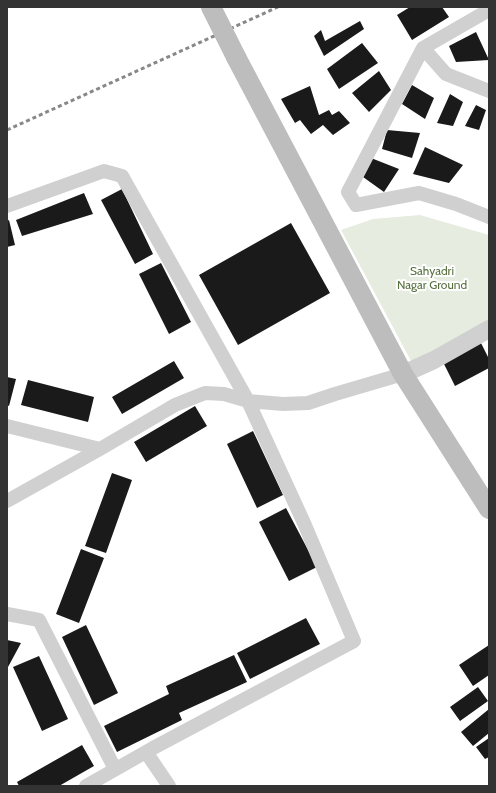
<!DOCTYPE html>
<style>
body{margin:0}
#map{position:relative;width:496px;height:793px;overflow:hidden;background:#fff;font-family:Cabin,sans-serif}
canvas{display:block}
.frame{position:absolute;inset:0;border:8px solid #333;pointer-events:none}
</style>
<div id="map">
<canvas width="496" height="793"></canvas>
<div class="frame"></div>
</div>
<script>
const ctx = document.querySelector('canvas').getContext('2d');
ctx.lineJoin = 'round';
function fill(path, color) { ctx.fillStyle = color; ctx.fill(path, 'evenodd'); }
const shape = rows => new Path2D(rows.map(r => 'M' + r).join(''));
function strokePath(path, color, width, dash) { ctx.strokeStyle = color; ctx.lineWidth = width; ctx.lineCap = dash ? 'butt' : 'round'; ctx.setLineDash(dash || []); ctx.stroke(path); }
function drawText(font, color, halo, rows, align = 'center') {
  ctx.font = font + ' Cabin,sans-serif'; ctx.lineWidth = 4; ctx.setLineDash([]); ctx.textBaseline = 'middle'; ctx.strokeStyle = halo; ctx.fillStyle = color; for (const [text, x, y, turn = 0] of rows) {
    ctx.save(); ctx.translate(x, y); ctx.rotate((+turn || 0) * Math.PI / 180); ctx.textAlign = isNaN(turn) ? turn : align; if (halo) ctx.strokeText(text, 0, 0); ctx.fillText(text, 0, 0); ctx.restore();
  }
}
fill(shape([
 [420,215,489,235,489,326,411,361,341,230,373,219]
]), '#e6ecdf');
fill(shape([
 [410,7,442,7,449,17,412,40,397,15],
 [360,21,364,29,324,56,314,36,321,30,325,41],
 [476,32,489,60,456,62,449,46],
 [362,43,378,63,339,89,327,69],
 [379,71,391,90,369,112,352,93],
 [412,85,434,98,425,119,402,104],
 [310,86,319,115,329,110,332,115,339,111,350,123,333,135,323,125,311,134,300,120,295,123,281,99],
 [450,94,463,102,453,126,437,123],
 [476,105,486,110,479,130,465,126],
 [387,130,420,133,412,158,382,149],
 [425,147,463,165,449,183,413,174],
 [371,158,399,169,384,192,363,177],
 [122,189,153,254,135,264,101,200],
 [84,193,93,214,22,236,16,220],
 [9,220,15,245,7,247,7,221],
 [291,223,330,293,238,345,199,275],
 [161,263,191,322,169,334,139,274],
 [481,343,489,359,489,368,455,386,443,362],
 [174,361,184,378,122,414,112,397],
 [7,377,16,379,9,406,7,405],
 [28,380,94,397,88,422,21,405],
 [195,406,207,426,146,462,134,442],
 [253,431,283,495,257,508,227,444],
 [112,473,132,480,106,553,85,546],
 [286,508,317,567,289,581,259,522],
 [81,549,104,558,79,623,56,614],
 [306,618,320,644,250,679,237,653],
 [86,625,118,693,94,705,62,637],
 [7,640,21,643,8,667,7,667],
 [489,645,489,675,473,686,459,665],
 [234,655,247,682,179,713,182,720,117,752,104,726,169,694,166,686],
 [39,656,68,719,42,731,13,667],
 [478,687,488,701,460,721,450,707],
 [489,709,489,733,473,746,461,732],
 [489,738,489,757,485,759,476,747],
 [82,745,94,766,59,786,19,786,17,782]
]), '#1a1a1a');
strokePath(shape([
 [489,10,423,48,348,192,356,205,419,193,456,204,489,217],
 [423,48,446,74,489,91],
 [7,206,104,171,122,176,248,401,304,523,354,641,153,748,86,786],
 [7,426,100,449],
 [7,501,100,449,175,405,205,393,224,394,248,401,283,404,308,403,335,394,403,374,399,366],
 [7,614,39,620,115,769],
 [146,752,169,786]
]), '#d0d0d0', 14);
strokePath(shape([
 [403,374,434,360,489,329]
]), '#d0d0d0', 18);
strokePath(shape([
 [236,57,403,374,489,509]
]), '#bdbdbd', 20);
strokePath(shape([
 [7,130,278,7]
]), '#888', 3, [4, 3]);
strokePath(shape([
 [211,7,236,57]
]), '#bdbdbd', 20);
drawText('12px', '#56703f', '#fff', [
 ["Sahyadri",432,271],
 ["Nagar Ground",432,285]
]);
</script>
